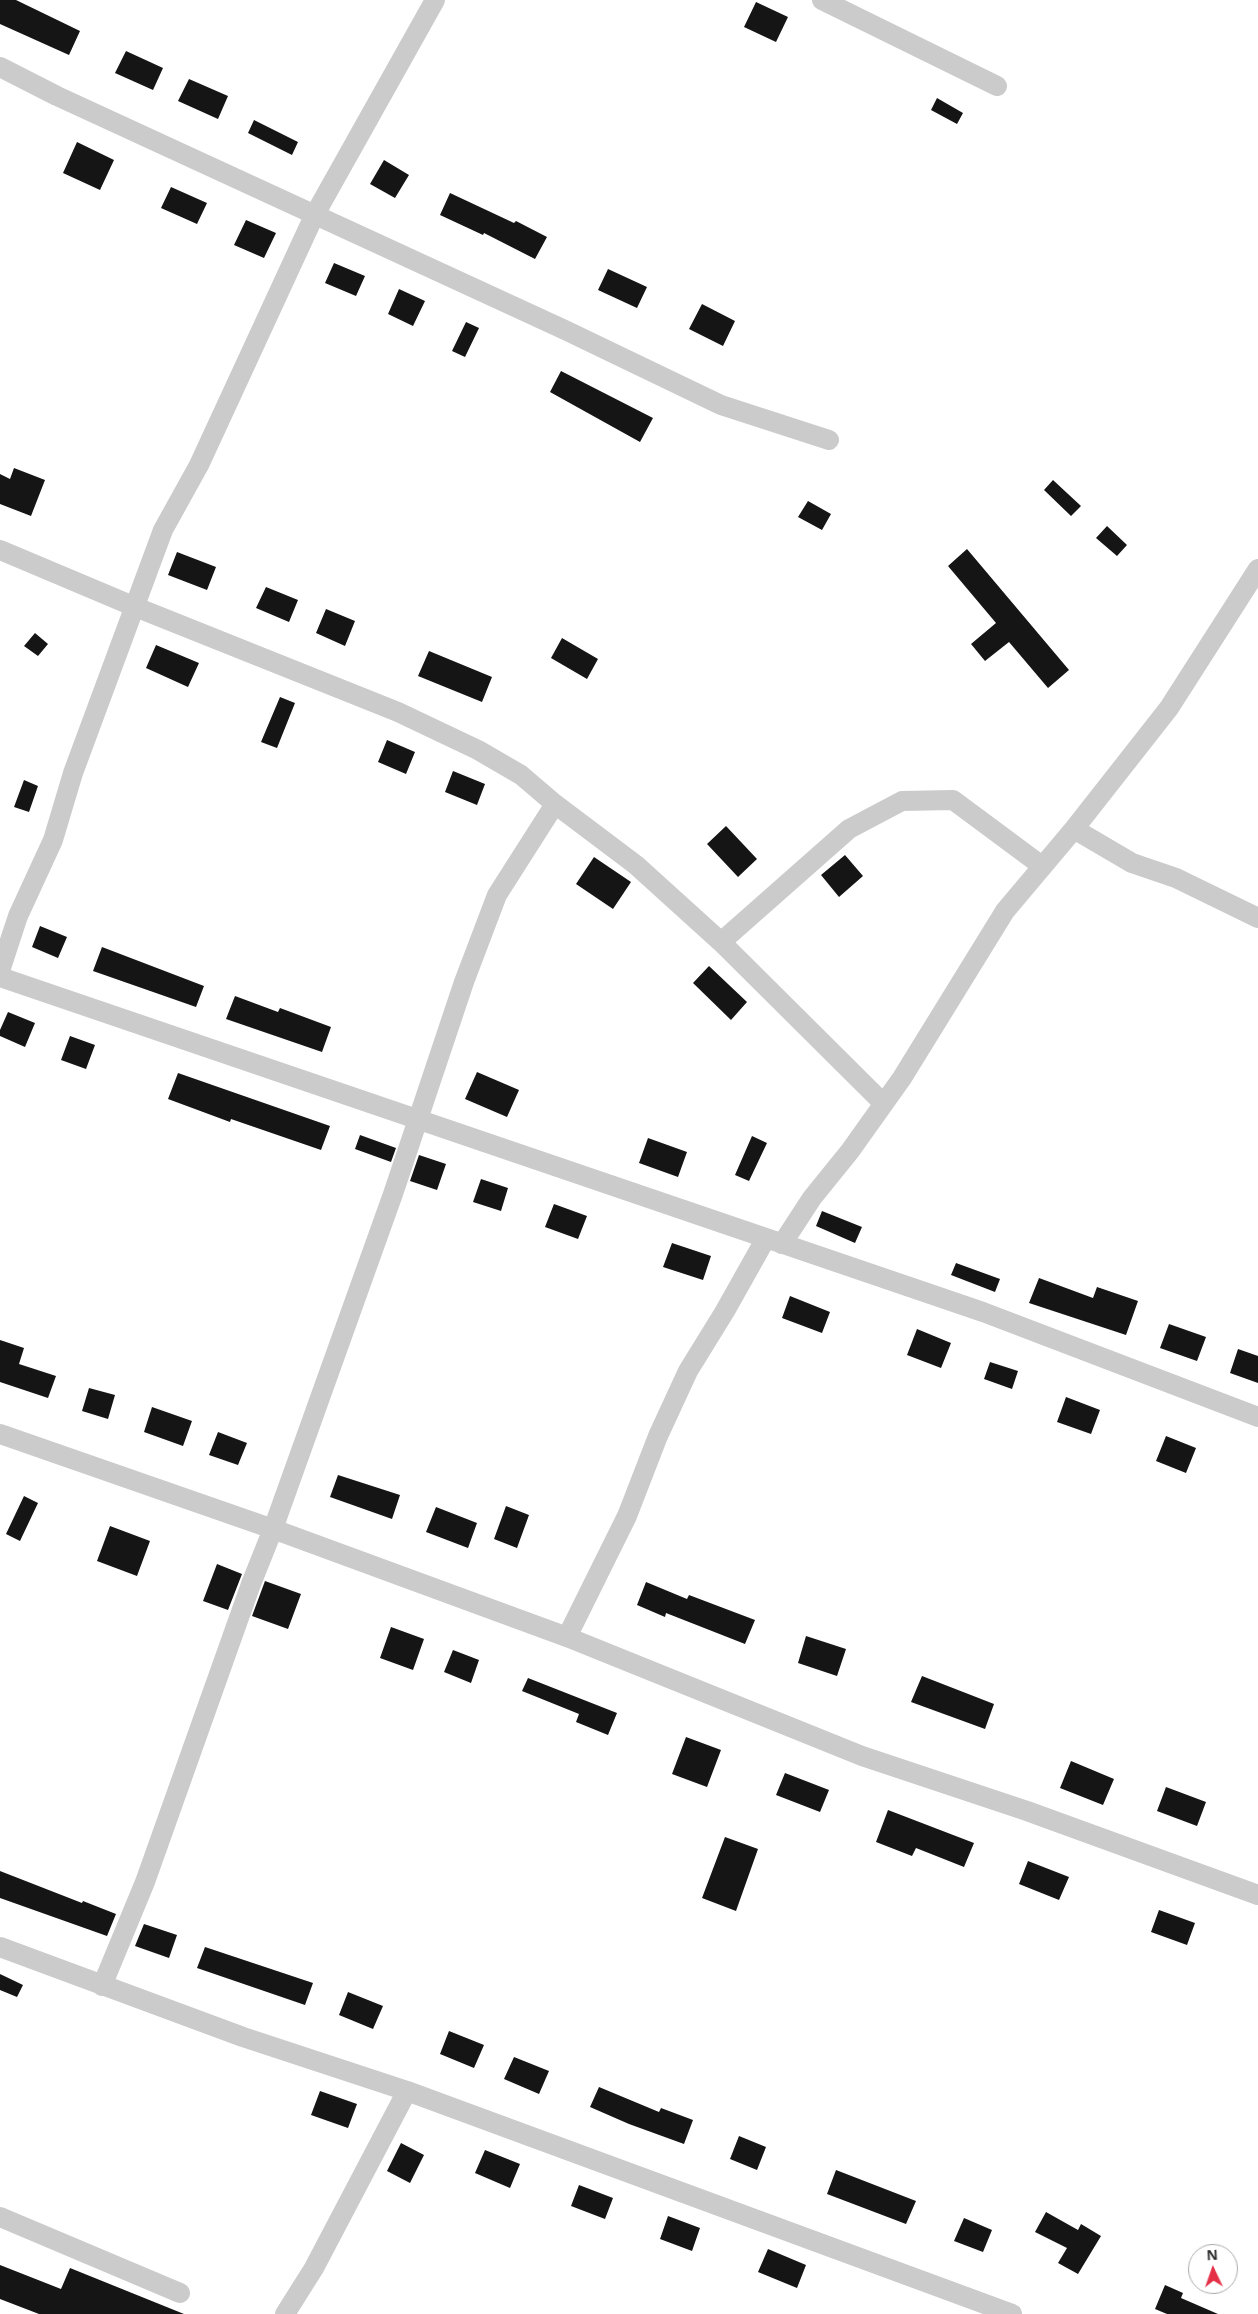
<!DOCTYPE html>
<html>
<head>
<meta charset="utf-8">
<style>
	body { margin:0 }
	#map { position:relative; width:1258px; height:2314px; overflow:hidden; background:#fff; font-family:"Open Sans",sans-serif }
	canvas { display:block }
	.north { position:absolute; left:1188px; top:2244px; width:50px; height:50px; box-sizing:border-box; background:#fff; border:1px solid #ababab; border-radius:50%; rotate:357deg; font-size:14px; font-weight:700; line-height:20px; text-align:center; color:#2e2e2e }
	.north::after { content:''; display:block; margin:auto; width:18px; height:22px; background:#e53148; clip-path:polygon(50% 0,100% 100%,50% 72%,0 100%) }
</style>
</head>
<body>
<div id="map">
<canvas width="1258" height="2314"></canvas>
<div class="north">N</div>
</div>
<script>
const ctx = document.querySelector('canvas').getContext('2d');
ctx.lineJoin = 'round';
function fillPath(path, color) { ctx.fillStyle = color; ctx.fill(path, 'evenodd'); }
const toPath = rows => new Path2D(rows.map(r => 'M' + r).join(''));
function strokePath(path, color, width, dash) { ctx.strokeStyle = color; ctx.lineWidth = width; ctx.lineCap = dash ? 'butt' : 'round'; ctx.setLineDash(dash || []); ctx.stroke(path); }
const building = toPath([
	[0,0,16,0,80,31,69,55,0,24],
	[756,2,788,17,776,42,744,27],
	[126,51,163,68,153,90,115,73],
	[189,79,228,96,218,119,178,101],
	[937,98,963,113,957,124,931,110],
	[254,120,298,142,292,155,248,133],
	[77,142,114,160,100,190,63,173],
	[384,160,409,175,395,198,370,184],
	[171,187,207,203,197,224,161,208],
	[450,193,514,223,516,221,547,237,535,259,484,233,483,235,440,215],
	[246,220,276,233,264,258,234,245],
	[334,263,365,276,356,296,325,283],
	[608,269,647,287,637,308,598,290],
	[399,289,425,301,413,326,388,314],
	[702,304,735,321,723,346,689,329],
	[466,322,479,328,465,357,452,351],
	[561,371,653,418,640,442,550,392],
	[14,468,45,480,31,516,0,504,0,474,10,479],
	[1053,480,1081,506,1071,516,1044,490],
	[808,501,831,514,822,530,798,517],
	[1107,526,1127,545,1117,556,1096,538],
	[967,549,1069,670,1048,688,1009,642,985,661,971,644,996,623,948,566],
	[177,552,216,567,207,590,168,575],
	[266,587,298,600,289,622,256,608],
	[326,609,355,621,345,646,316,633],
	[35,633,48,644,38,656,24,646],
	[562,638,598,659,587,679,551,658],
	[156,645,199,663,188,687,146,668],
	[429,651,492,677,482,702,418,676],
	[280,697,295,703,277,748,261,742],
	[387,740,415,752,406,774,378,762],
	[453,771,485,784,477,805,445,792],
	[24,780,38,786,29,812,14,807],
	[726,826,757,859,738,877,707,844],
	[845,855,863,876,839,897,821,875],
	[594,857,631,882,613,909,576,884],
	[40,926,67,937,58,958,32,947],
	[102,947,204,986,196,1007,93,971],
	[709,966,747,1002,731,1020,693,983],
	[235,996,278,1012,280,1008,331,1027,322,1052,226,1019],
	[8,1012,35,1023,25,1047,0,1036,0,1030],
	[70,1036,95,1045,86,1069,61,1060],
	[477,1072,519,1090,507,1117,465,1099],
	[178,1073,330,1126,321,1150,231,1119,230,1122,168,1099],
	[360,1135,396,1148,391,1162,355,1149],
	[752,1136,767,1143,749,1181,735,1175],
	[648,1138,687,1152,678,1177,639,1163],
	[419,1155,446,1164,437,1190,410,1181],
	[481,1179,508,1188,501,1211,473,1202],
	[554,1204,587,1216,578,1239,545,1227],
	[822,1211,862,1227,855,1243,816,1226],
	[672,1243,711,1256,703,1280,663,1267],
	[956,1263,1000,1279,995,1292,951,1275],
	[1039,1278,1093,1298,1097,1287,1138,1301,1126,1335,1029,1303],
	[790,1296,830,1312,822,1333,782,1318],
	[1169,1324,1206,1337,1197,1361,1160,1348],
	[917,1329,951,1343,941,1368,907,1355],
	[0,1340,24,1348,19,1364,56,1376,48,1398,0,1382],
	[1238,1349,1258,1356,1258,1383,1230,1373],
	[990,1362,1018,1371,1012,1389,984,1379],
	[89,1388,115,1395,108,1419,82,1411],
	[1066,1397,1100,1410,1091,1434,1057,1422],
	[152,1407,192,1421,183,1446,144,1432],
	[218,1432,247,1443,238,1465,209,1455],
	[1166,1436,1196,1448,1186,1473,1156,1461],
	[338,1475,400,1495,392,1519,330,1497],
	[24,1496,38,1503,20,1541,6,1534],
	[506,1506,529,1515,517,1548,494,1539],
	[436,1507,477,1523,468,1548,426,1532],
	[110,1526,150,1541,137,1576,97,1561],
	[217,1564,242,1574,228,1610,203,1601],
	[265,1581,301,1594,288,1629,252,1616],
	[646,1582,687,1599,689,1595,755,1620,745,1644,666,1613,665,1617,637,1605],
	[391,1627,424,1639,413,1670,380,1658],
	[806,1636,846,1649,837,1676,798,1663],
	[453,1650,479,1660,471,1683,444,1672],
	[922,1676,994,1704,985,1729,911,1702],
	[528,1678,617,1713,608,1735,576,1722,579,1714,522,1691],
	[686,1737,721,1750,707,1787,672,1774],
	[1071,1761,1114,1779,1103,1805,1060,1788],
	[785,1773,829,1790,820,1812,776,1795],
	[1166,1787,1206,1802,1197,1826,1157,1811],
	[888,1810,974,1843,964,1867,916,1848,912,1856,876,1842],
	[725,1837,758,1849,736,1911,702,1898],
	[1028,1861,1069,1877,1059,1900,1019,1884],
	[0,1871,82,1903,83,1901,116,1914,107,1936,0,1898],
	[1159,1910,1195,1923,1187,1945,1151,1932],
	[144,1924,177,1935,169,1958,135,1946],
	[205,1947,313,1983,305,2005,197,1968],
	[0,1974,23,1985,17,1997,0,1990],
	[348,1992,383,2006,373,2029,339,2015],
	[449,2031,484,2045,474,2068,440,2054],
	[514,2057,549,2071,539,2094,504,2079],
	[599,2087,659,2112,661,2108,693,2120,684,2144,629,2124,590,2107],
	[320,2091,357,2104,348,2128,311,2115],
	[739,2136,766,2147,757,2170,730,2159],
	[401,2143,424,2155,410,2183,387,2171],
	[485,2150,520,2164,510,2188,475,2173],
	[836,2170,916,2201,906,2224,827,2194],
	[579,2185,613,2198,605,2219,571,2206],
	[1046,2212,1078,2230,1081,2224,1101,2236,1078,2274,1058,2263,1067,2248,1035,2232],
	[668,2216,700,2228,692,2251,660,2239],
	[964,2218,992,2230,983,2252,954,2241],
	[768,2249,806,2265,797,2288,758,2272],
	[0,2265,61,2289,70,2268,184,2314,39,2314,0,2299],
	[1165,2285,1183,2293,1181,2298,1218,2314,1167,2314,1155,2309]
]);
const minor = toPath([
	[822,0,997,86],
	[0,67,57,96,565,330,721,405,829,440],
	[0,550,133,606,398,712,478,750,521,775,555,804,636,865,721,942,883,1103],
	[1074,829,1132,863,1176,878,1258,918],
	[721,942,849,829,902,801,953,800,1042,866],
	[0,971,18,916,53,840,73,773,163,530,199,465,314,216,435,0],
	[0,977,983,1312,1258,1417],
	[782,1244,812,1198,850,1151,902,1078,1005,911,1074,829,1169,708,1258,569],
	[0,1434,273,1529,567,1637,862,1756,1027,1811,1258,1895],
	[567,1637,627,1516,658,1436,688,1371,725,1311,766,1238],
	[0,1947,243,2037,407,2091,1012,2314],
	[102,1986,145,1882,251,1584,273,1529,393,1194,464,982,497,895,555,804],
	[0,2217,180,2293],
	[285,2314,314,2268,407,2091]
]);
fillPath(building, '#151515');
strokePath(minor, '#cbcbcb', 20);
</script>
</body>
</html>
